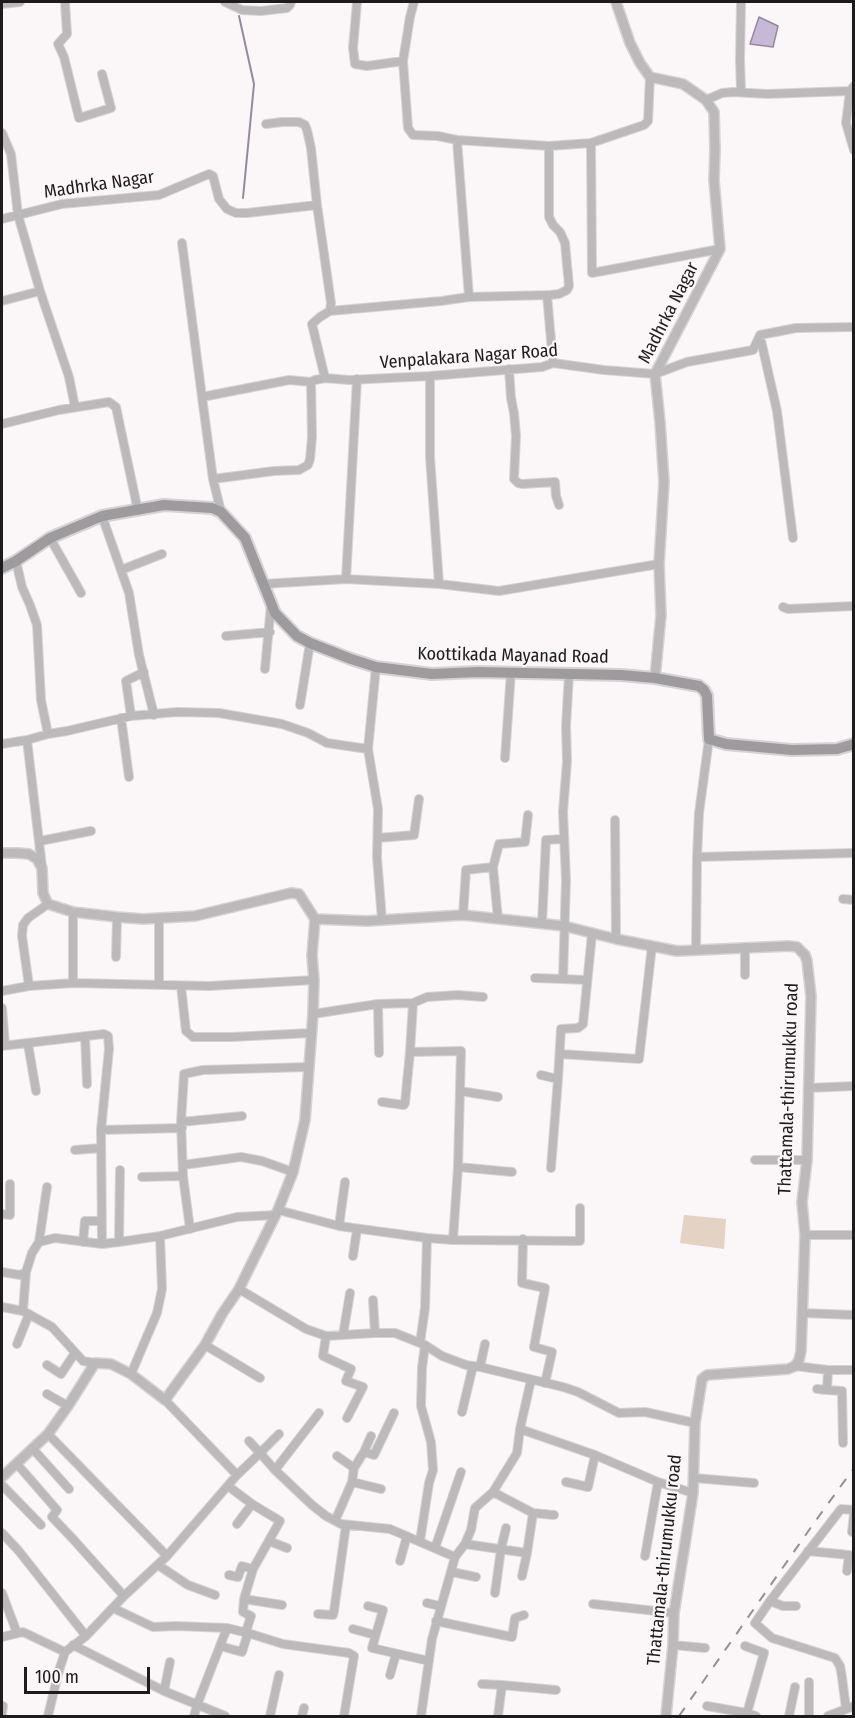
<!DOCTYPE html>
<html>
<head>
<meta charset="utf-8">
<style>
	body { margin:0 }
	#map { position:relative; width:855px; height:1718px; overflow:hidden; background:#fbf6f7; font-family:"Fira Sans Condensed",sans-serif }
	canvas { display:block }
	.frame { position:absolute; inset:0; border:3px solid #1d1b1b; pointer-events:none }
	.scale { position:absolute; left:24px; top:1667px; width:126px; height:27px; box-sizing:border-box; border:3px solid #1d1b1b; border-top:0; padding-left:8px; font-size:18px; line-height:21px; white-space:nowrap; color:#1d1b1b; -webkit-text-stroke:4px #fbf6f7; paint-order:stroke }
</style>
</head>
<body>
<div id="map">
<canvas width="855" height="1718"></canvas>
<div class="frame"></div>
<div class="scale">100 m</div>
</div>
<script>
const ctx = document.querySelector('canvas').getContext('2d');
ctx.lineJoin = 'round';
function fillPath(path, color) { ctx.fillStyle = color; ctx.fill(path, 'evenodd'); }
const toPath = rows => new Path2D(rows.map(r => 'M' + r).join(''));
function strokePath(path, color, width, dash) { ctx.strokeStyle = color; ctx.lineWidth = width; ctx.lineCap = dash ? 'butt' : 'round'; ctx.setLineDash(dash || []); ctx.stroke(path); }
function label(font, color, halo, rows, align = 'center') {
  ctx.font = font + ' "Fira Sans Condensed",sans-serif'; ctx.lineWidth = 4.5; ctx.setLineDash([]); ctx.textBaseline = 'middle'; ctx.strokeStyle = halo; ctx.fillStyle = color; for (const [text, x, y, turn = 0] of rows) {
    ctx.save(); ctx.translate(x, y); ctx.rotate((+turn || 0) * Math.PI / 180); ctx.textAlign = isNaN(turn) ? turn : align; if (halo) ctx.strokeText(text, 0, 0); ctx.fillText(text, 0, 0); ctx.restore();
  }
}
const green = toPath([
	[684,1215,726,1219,724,1249,680,1243]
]);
const water = toPath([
	[759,17,778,26,773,47,750,44,759,17]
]);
const stream = toPath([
	[239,16,254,84,243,198]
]);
const minor = toPath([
	[65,2,67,34,58,44,64,57,79,118,111,108,102,74],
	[225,2,242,10,261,11,287,8,290,5,291,2],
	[357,2,353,48,355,64,367,66,403,61],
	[414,2,410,17,403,61,408,128,413,135,438,136,457,140,549,146,591,143,644,125,648,121,650,77],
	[741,2,740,59,741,92],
	[2,4,20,2],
	[854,86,850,91,846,123,854,150],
	[706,100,722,93,733,92,767,94,850,91],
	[266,124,282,122,299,122,305,125,307,130,311,148,317,205,331,303,330,311,320,317,312,324,325,378],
	[2,133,11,154,18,215,40,291,69,377,75,407],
	[457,140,469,297],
	[591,143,592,273,720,249],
	[2,219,62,204,159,195,209,174,213,176,219,199,227,209,236,213,247,213,317,205],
	[182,243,202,397,213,479,221,512],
	[547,295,553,363],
	[2,301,40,291],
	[330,311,441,301,469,297,550,295,559,294,567,290,569,286,565,243,560,232,553,225,549,217,549,146],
	[760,336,777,411,793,538],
	[509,369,511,398,514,413,516,436,514,479,518,483,522,484,555,482,556,496,559,505],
	[430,376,430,457,439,584],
	[202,397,289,380,311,382],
	[2,424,59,410,109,402,116,407,138,511],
	[213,479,274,471,299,470,308,465,310,459,312,437,311,382,315,380,325,378,349,380,430,376,542,367,553,363,604,370,655,374,687,362,753,350,760,335,796,328,854,327],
	[102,516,129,593,139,655,154,715],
	[50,538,81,593],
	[16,561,22,587,30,605,37,625,41,700,48,734],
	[121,570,162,554],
	[346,579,357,379],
	[263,584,346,579,439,584,499,591,659,564],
	[783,607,788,609,854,606],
	[226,636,270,632],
	[376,667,368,749,378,809,377,857,382,920],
	[265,669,271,605],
	[300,705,310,643],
	[131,716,126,681,144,672],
	[121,718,129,777],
	[27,740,42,867],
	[2,744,27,740,48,734,67,731,131,716,177,712,219,713,282,724,308,733,327,743,368,749],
	[505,758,511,672],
	[615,820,616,939],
	[378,838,414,835,419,799],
	[40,841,91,831],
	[697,857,854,853],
	[493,867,498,919],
	[843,899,854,900],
	[463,915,466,870,493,867,499,844,525,842,528,815],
	[159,918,159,985],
	[542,923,546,840,563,839],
	[745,947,745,975],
	[696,949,697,857,699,813,709,739],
	[116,957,117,917],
	[535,978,563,979,566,880,563,812,567,761,566,726,569,674],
	[563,979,586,980],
	[73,983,73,912],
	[29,986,22,936,23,925,28,918,48,904],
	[181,986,186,1031,193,1037,232,1037,311,1033],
	[2,991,29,986,73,983,209,986,314,980],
	[413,1003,410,1052,461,1051,458,1167,453,1240],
	[378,1004,379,1053],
	[2,1008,5,1045],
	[313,1014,378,1004,413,1003,427,997,458,995,483,997],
	[85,1036,87,1084],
	[28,1044,36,1091],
	[2,1046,104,1034,108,1036,109,1049,101,1130,102,1244],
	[560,1054,639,1059,652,946],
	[541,1075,558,1079],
	[808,1088,854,1086],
	[460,1091,498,1097],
	[382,1102,404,1105,405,1103,410,1052],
	[181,1122,242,1116],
	[101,1130,182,1128],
	[75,1150,101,1148],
	[755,1160,807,1160],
	[183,1165,241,1157,262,1161,293,1172],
	[458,1167,512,1172],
	[551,1168,558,1079,561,1029,578,1028,583,1024,592,934],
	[142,1177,183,1176],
	[278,1210,339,1226,427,1238,453,1240,580,1241,580,1208],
	[2,1214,10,1215,10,1184],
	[339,1226,345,1182],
	[190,1229,183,1176,181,1122,184,1074,203,1070,308,1067],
	[805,1235,854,1235],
	[523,1239,522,1283,545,1288,534,1347,552,1352,545,1383],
	[39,1242,47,1187],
	[83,1242,85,1221,102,1221],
	[119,1242,120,1170],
	[353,1256,357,1229],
	[2,1272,20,1275,26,1272,32,1253,39,1242,55,1238,102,1244,119,1242,160,1236,237,1217,276,1215],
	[239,1289,306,1329,326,1336,375,1333,395,1333,425,1345,442,1356,466,1365,480,1367,563,1387,578,1392,619,1413,645,1412,695,1423],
	[373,1300,375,1333],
	[2,1307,23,1311,52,1327,83,1361,95,1363],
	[23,1311,26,1272],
	[802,1313,854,1315],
	[343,1335,350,1293],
	[326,1336,323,1356,351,1369,346,1381,363,1387,347,1418],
	[420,1343,425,1308,427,1238],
	[17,1344,29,1314],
	[205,1345,260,1378],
	[47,1365,61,1374,75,1353],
	[795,1366,828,1370,854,1370],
	[480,1367,485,1344],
	[828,1370,827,1390,842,1391,843,1443],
	[131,1374,157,1313,162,1289,160,1236],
	[817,1389,827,1390],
	[47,1394,68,1406],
	[462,1412,473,1366],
	[520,1429,595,1455,658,1482,693,1493],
	[48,1434,167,1556],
	[249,1441,260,1453,279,1434],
	[33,1449,69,1489],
	[364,1452,374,1455,394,1413],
	[337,1456,354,1468],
	[17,1464,57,1510,52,1517,73,1539,124,1596],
	[275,1470,319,1413],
	[237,1475,260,1453,275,1470,312,1505,326,1516,341,1524,390,1529,455,1557,432,1639,421,1716],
	[694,1478,754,1483],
	[352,1482,381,1489],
	[566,1482,588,1487,595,1455],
	[2,1485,41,1525],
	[228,1486,252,1504,280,1521,253,1569,244,1599,243,1612,251,1616,246,1632],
	[533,1513,554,1515],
	[335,1521,352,1482,354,1468,364,1452,371,1436],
	[237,1524,252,1504],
	[852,1532,854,1514],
	[2,1533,18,1550,86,1636],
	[269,1541,287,1548],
	[420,1541,429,1483,433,1470,431,1442,421,1406,422,1368,425,1345],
	[465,1544,527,1553,533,1513,493,1492],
	[435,1548,461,1472],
	[808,1551,849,1555,847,1571],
	[645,1556,658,1482],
	[455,1557,465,1544,471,1530,475,1508,493,1492,517,1453,520,1429,531,1380],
	[400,1561,407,1536],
	[158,1565,188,1585,215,1595],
	[452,1572,476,1577],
	[229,1575,238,1577,242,1566,253,1569],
	[522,1576,527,1553],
	[2,1593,17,1633],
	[495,1593,501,1549,506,1528],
	[244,1599,282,1605],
	[770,1601,783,1606,796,1606],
	[427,1603,440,1606],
	[593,1604,674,1613],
	[368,1606,383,1610,372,1648,429,1661],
	[113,1608,153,1627,176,1626,227,1628,248,1633,283,1644,349,1653,354,1656,344,1716],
	[318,1614,333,1615,334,1611,346,1525],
	[436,1621,512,1637,515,1618,524,1615],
	[353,1629,375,1635],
	[2,1637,23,1632,65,1652],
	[73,1645,164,1691,225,1716],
	[673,1645,705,1648],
	[220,1646,242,1652,248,1633],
	[745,1646,764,1653,747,1713],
	[390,1675,396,1654],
	[809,1682,809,1716],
	[482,1684,502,1685],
	[164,1691,170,1662],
	[707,1706,747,1713,756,1716],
	[846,1709,842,1677,840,1666,835,1658,772,1638,755,1623,770,1601,841,1509,854,1510],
	[2,1714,3,1706],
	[48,1716,58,1674,65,1652,86,1636,124,1596,167,1556,237,1475,165,1400],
	[194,1716,197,1705,227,1628],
	[270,1716,279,1675],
	[302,1716,304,1708],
	[498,1716,502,1685,556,1690],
	[789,1716,795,1687],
	[828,1716,854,1706]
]);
const tertiary = toPath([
	[616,2,630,43,640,63,650,77,683,84,706,100,714,112,715,150,714,180,720,249,655,374,660,422,664,482,659,564,661,615,655,678],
	[2,853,17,853,29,854,37,859,42,868,43,893,48,904,73,912,117,917,143,919,195,916,291,893,299,894,315,919,367,921,463,915,564,926,616,939,677,951,788,946,797,947,805,955,807,961,811,996,807,1160,802,1202,805,1235,801,1351,799,1360,795,1366,788,1369,707,1375,702,1379,695,1423,693,1493,674,1613,673,1645,666,1716],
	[2,1477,48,1434,68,1406,95,1363,111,1364,131,1374,165,1400,205,1345,222,1314,239,1289,278,1210,293,1172,305,1120,313,1014,314,980,312,955,315,919]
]);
const secondary = toPath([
	[2,568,16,561,50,538,102,516,164,505,212,508,221,512,245,538,275,613,297,636,310,643,351,659,376,667,432,674,478,672,621,675,655,678,699,686,704,690,707,696,709,739,726,744,792,750,837,749,854,744]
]);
const rail = toPath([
	[679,1716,814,1523,854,1468]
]);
const streetNames = [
	["Madhrka Nagar",99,185,-8],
	["Madhrka Nagar",669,313,-63],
	["Venpalakara Nagar Road",469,357,-4],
	["Koottikada Mayanad Road",513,656,1],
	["Thattamala-thirumukku road",789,1089,-88],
	["Thattamala-thirumukku road",665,1560,-84]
];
fillPath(green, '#e4d3c3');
fillPath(water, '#c6b9d5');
strokePath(water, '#938a9d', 1.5);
strokePath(stream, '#938a9d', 2);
strokePath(minor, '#d7d3d4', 10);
strokePath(tertiary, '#d7d3d4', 12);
strokePath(secondary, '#d7d3d4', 14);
strokePath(minor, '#bbb9ba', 8);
strokePath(tertiary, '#bbb9ba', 9);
strokePath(secondary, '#9d9b9d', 10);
strokePath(rail, '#939090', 2, [10, 10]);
label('18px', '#1d1b1b', '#fbf6f7', streetNames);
</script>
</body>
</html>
